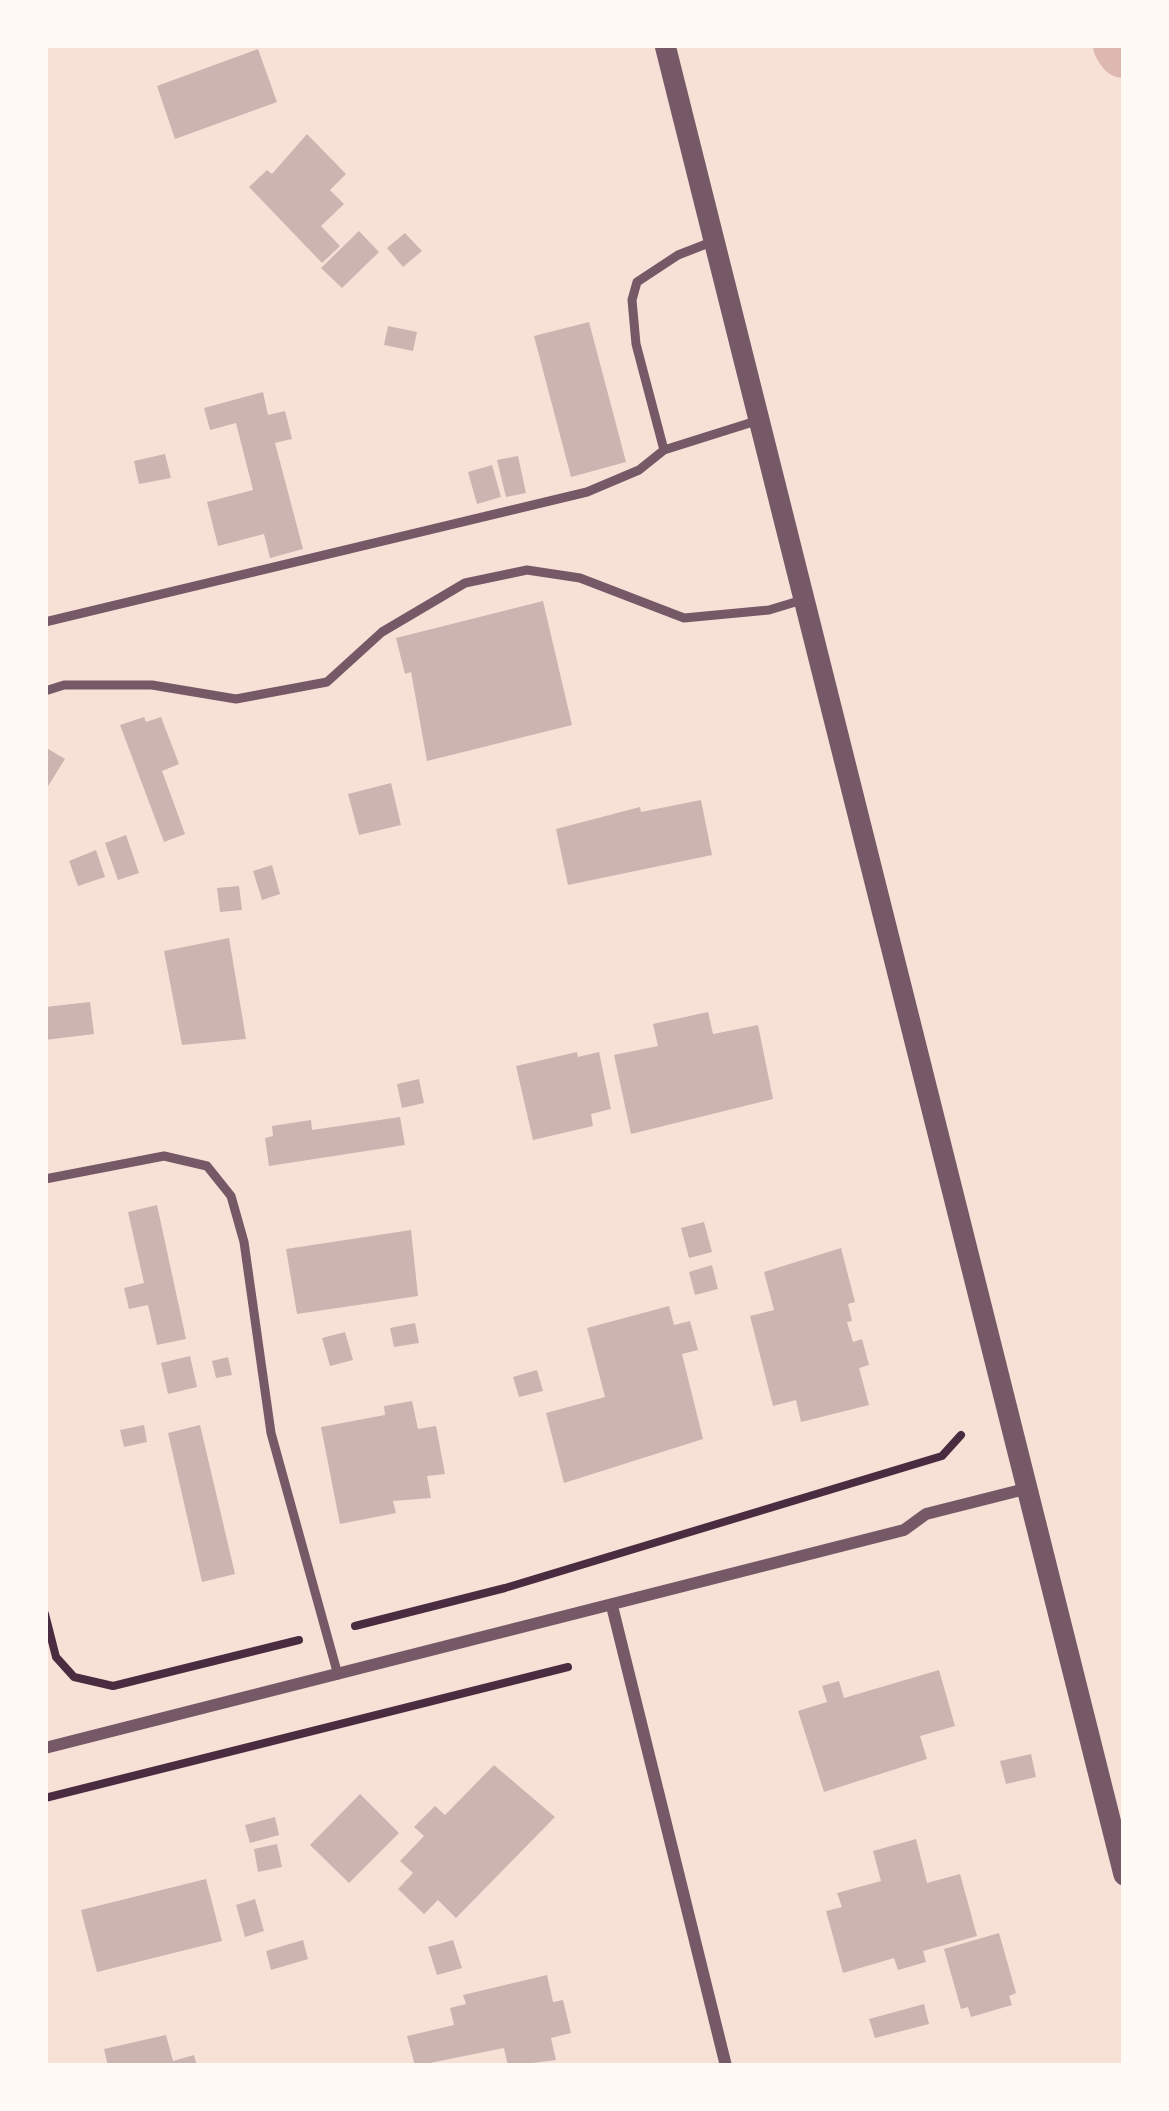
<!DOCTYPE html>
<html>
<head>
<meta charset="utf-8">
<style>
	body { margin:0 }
	#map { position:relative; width:1169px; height:2111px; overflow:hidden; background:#f7e1d7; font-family:"Roboto Condensed",sans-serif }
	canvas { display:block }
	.frame { position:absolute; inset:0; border:48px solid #fffaf5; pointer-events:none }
</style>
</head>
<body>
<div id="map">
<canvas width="1169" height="2111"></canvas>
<div class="frame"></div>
</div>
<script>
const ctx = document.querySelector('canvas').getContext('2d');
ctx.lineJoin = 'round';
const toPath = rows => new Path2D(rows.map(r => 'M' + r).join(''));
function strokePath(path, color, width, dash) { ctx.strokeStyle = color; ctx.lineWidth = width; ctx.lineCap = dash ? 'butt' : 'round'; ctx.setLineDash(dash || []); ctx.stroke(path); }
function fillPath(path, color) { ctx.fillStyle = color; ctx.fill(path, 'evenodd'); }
const canal = toPath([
	[1120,45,1124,51]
]);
const building = toPath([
	[258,49,277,102,175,139,157,86],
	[307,134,346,174,330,190,344,204,321,226,340,246,322,263,249,187,267,170,272,174],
	[359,231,379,252,342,288,321,268],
	[405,233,422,251,403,267,387,248],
	[589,322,626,462,571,477,534,336],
	[388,326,417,332,413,351,384,345],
	[263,392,268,415,285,411,292,439,275,443,303,549,270,558,264,534,218,546,207,502,253,490,236,423,210,430,204,408],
	[165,454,171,478,139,484,134,461],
	[518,456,526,493,506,497,497,460],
	[492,465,501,497,477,504,468,472],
	[543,601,572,725,427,761,411,672,405,674,396,638],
	[144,717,146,722,161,717,179,764,162,771,185,834,164,842,120,725],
	[45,747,65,759,45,791],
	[391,783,401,825,359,835,348,794],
	[701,800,712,855,568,885,556,829,640,807,641,812],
	[126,835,139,873,118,880,105,843],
	[96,850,105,877,78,886,69,861],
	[272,865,280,894,262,900,253,871],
	[239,886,242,910,220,912,217,888],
	[229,938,246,1039,182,1045,164,951],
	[90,1002,94,1034,45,1040,45,1007],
	[708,1012,713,1034,758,1025,773,1099,631,1134,614,1055,658,1046,653,1024],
	[577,1052,578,1057,599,1052,611,1109,591,1114,593,1126,533,1140,516,1066],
	[419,1079,424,1103,402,1108,397,1084],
	[400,1117,405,1145,269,1166,265,1138,273,1136,272,1126,311,1120,312,1130],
	[157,1205,186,1339,157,1345,148,1305,129,1309,124,1288,144,1283,128,1212],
	[704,1222,712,1252,689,1258,681,1228],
	[411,1230,418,1296,297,1314,286,1249],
	[841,1248,855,1302,848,1304,852,1321,847,1322,853,1342,862,1339,869,1365,859,1368,869,1405,801,1422,796,1400,773,1406,750,1316,774,1310,764,1272],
	[712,1265,718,1289,695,1295,689,1272],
	[669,1306,674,1325,690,1321,698,1350,682,1354,703,1439,564,1483,546,1413,605,1397,587,1328],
	[415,1323,419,1343,394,1347,390,1328],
	[345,1332,353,1360,330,1366,322,1338],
	[190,1356,197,1387,168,1394,161,1363],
	[228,1357,232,1375,216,1378,212,1361],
	[537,1370,543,1391,519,1397,513,1377],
	[412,1401,418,1429,436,1426,445,1474,427,1476,431,1498,393,1501,396,1513,340,1524,321,1427,385,1415,384,1406],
	[144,1425,147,1442,124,1447,120,1430],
	[200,1425,235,1574,202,1582,168,1433],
	[939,1670,955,1726,920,1736,927,1759,824,1792,798,1711,827,1702,822,1686,839,1681,844,1698],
	[1031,1754,1036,1777,1006,1784,1000,1761],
	[494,1765,555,1817,456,1918,438,1900,424,1914,398,1889,413,1873,400,1861,424,1836,414,1827,435,1806,445,1815],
	[360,1794,399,1833,349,1883,310,1845],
	[275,1817,279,1835,250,1843,245,1825],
	[916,1839,927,1883,960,1874,977,1936,923,1951,926,1962,898,1970,894,1958,843,1973,826,1911,842,1907,837,1893,881,1881,873,1851],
	[277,1844,282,1867,258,1872,254,1849],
	[206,1879,222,1941,97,1972,81,1910],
	[255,1899,264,1931,245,1937,236,1905],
	[999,1933,1016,1993,1009,1996,1012,2005,971,2017,968,2007,961,2009,944,1949],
	[303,1940,308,1959,271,1970,266,1951],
	[453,1940,462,1968,437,1975,428,1947],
	[547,1975,553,2002,563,2000,571,2033,551,2038,556,2060,508,2066,504,2048,415,2066,407,2036,454,2025,450,2008,466,2004,463,1995],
	[924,2004,929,2024,875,2038,869,2019],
	[166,2035,173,2061,194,2055,197,2066,108,2066,104,2049]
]);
const path = toPath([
	[45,1614,56,1657,74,1677,113,1686,299,1640],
	[355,1626,505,1588,942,1456,961,1435],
	[45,1798,568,1667]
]);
const service = toPath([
	[664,450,636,344,632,300,637,282,678,255,714,241],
	[45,622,587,492,639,470,664,450,756,421],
	[45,691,64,685,152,685,236,699,327,682,382,632,465,583,527,570,580,578,684,618,769,610,802,600],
	[45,1179,164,1156,207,1166,231,1196,244,1242,271,1433,338,1675]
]);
const minor = toPath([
	[612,1606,726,2066],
	[45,1748,904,1530,926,1514,1025,1489]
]);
const tertiary = toPath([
	[665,45,1124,1875]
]);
strokePath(canal, '#dcb8b0', 54);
fillPath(building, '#ccb4b1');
strokePath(path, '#4a2c40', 8);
strokePath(service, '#755966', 9);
strokePath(minor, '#755966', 12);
strokePath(tertiary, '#755966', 21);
</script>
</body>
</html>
